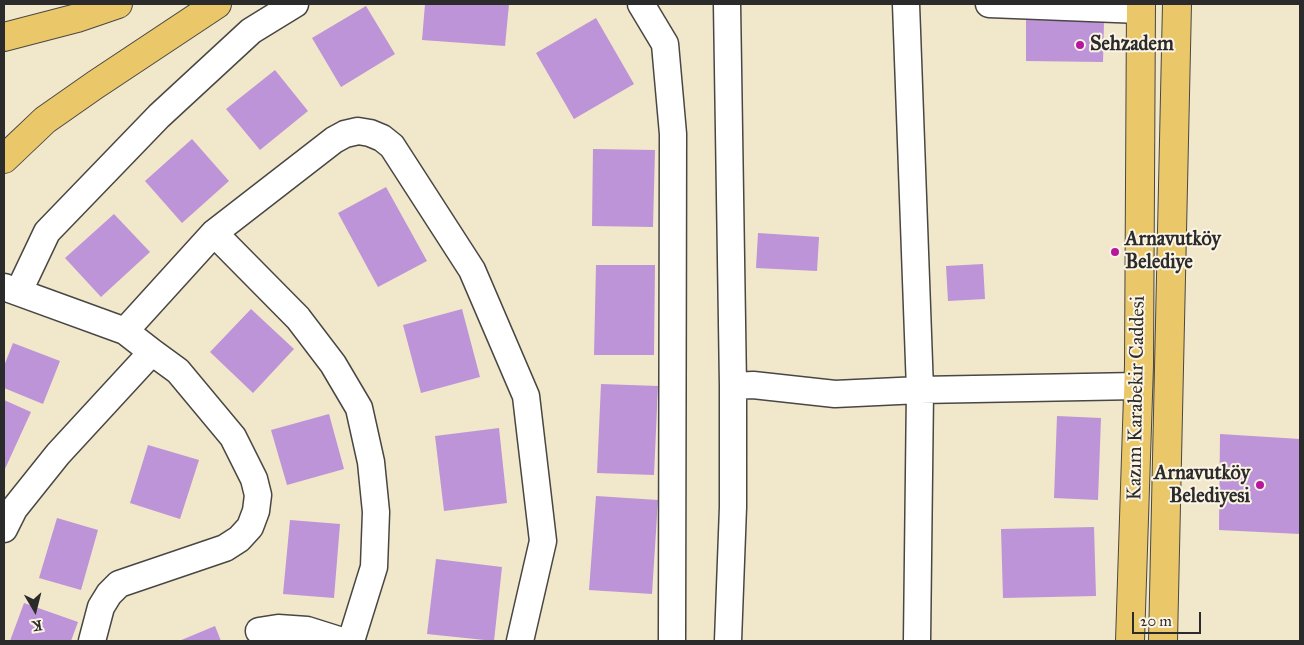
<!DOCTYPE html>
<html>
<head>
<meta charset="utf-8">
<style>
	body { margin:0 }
	#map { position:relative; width:1304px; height:645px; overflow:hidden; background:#f1e7ca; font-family:"IM FELL Great Primer",serif }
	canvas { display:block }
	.frame { position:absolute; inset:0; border:5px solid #2b2b2b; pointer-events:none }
	.north { position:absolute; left:10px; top:585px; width:50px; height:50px; -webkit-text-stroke:4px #fcf5e5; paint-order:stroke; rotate:172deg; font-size:14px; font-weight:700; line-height:20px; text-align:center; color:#2b2b2b }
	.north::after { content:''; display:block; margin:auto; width:18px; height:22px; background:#2b2b2b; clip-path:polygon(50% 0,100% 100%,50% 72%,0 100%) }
	.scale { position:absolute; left:1132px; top:612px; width:69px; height:22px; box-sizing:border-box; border:2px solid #2b2b2b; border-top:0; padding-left:6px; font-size:15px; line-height:18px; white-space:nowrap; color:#2b2b2b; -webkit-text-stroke:4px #fcf5e5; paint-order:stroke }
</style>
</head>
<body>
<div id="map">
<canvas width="1304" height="645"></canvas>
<div class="frame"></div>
<div class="north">K</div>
<div class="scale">20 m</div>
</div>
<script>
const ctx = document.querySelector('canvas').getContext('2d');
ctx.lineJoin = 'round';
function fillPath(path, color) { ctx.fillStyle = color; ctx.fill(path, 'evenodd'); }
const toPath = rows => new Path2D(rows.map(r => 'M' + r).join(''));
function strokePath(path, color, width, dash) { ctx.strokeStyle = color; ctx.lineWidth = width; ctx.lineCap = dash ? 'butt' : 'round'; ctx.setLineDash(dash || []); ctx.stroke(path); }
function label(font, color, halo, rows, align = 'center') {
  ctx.font = font + ' "IM FELL Great Primer",serif'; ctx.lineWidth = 4; ctx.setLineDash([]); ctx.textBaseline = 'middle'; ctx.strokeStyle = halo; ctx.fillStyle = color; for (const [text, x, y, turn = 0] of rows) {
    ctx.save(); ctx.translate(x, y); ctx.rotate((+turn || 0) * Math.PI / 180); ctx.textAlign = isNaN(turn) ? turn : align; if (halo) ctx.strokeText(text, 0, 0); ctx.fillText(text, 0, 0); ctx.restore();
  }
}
const building = toPath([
	[425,4,509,4,505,46,422,40],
	[366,6,395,54,341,87,312,38],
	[596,18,634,84,574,119,536,53],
	[1026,20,1104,21,1103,62,1026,61],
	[275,70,308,111,260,150,226,109],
	[192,139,229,181,182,223,145,181],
	[593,149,655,150,653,227,592,226],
	[386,187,427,261,378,287,338,213],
	[114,214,150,252,101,297,65,258],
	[758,233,819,237,817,271,756,268],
	[983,264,985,299,948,301,946,266],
	[596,265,655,265,654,355,594,355],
	[251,309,294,349,253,393,210,352],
	[462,309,480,377,421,393,403,325],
	[13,343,60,361,43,404,4,388,4,366],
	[601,384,658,386,654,475,597,473],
	[4,400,31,412,4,471],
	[329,414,344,469,287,485,271,430],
	[1057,416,1101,418,1098,500,1054,498],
	[499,428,507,503,444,511,435,436],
	[1220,434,1300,439,1300,534,1219,530],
	[148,445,199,460,180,519,130,503],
	[596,496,658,500,652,594,589,590],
	[57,518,98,530,81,590,39,578],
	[290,520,340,524,334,598,283,594],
	[1094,527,1096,596,1003,598,1001,529],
	[436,559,502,567,494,641,427,634],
	[24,603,78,622,71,641,10,641],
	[215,626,221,641,179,641]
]);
const street = toPath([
	[641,4,665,44,673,134,672,641],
	[727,4,733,386,733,507,728,641],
	[906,4,920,390,917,641],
	[989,4,1141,10],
	[214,233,298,318,333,364,359,408,371,462,376,512,374,567,351,641],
	[4,287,125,331,152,352,178,371,233,437,254,479,258,495,256,511,250,527,239,539,225,548,119,584,109,594,101,607,92,641],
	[19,291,47,232,159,116,251,31,295,4],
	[125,331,214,233,334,140,345,134,358,131,370,133,382,138,392,146,472,270,526,396,543,541,520,641],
	[733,386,753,385,835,394,920,390,1138,386],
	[4,529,14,509,58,454,152,352],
	[259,631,278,628,307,630,342,641]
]);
const primary = toPath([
	[1130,641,1139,365,1141,4],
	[1163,641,1177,4]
]);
const highway = toPath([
	[4,37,77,18,118,4],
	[4,159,45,120,95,85,217,4]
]);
const markers = [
	[1080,45,5,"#b5179e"],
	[1115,252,5,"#b5179e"],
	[1260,485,5,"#b5179e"]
];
const poiNames = [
	["Sehzadem",1090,45],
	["Arnavutköy",1125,240],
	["Belediye",1125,263],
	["Arnavutköy",1250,474,"right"],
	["Belediyesi",1250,497,"right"]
];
const streetNames = [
	["Kazım Karabekir Caddesi",1137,398,-89]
];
fillPath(building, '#bc94d7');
strokePath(street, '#494743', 29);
strokePath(primary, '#494743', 30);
strokePath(highway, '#494743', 30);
strokePath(street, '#fff', 26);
strokePath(primary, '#eac769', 28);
strokePath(highway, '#eac769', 28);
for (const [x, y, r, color] of markers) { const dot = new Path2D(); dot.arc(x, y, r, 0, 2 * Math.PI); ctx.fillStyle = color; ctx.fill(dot); strokePath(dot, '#fcf5e5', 2); }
label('bold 20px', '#2b2b2b', '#fcf5e5', poiNames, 'left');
label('20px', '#2b2b2b', '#fcf5e5', streetNames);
</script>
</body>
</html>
